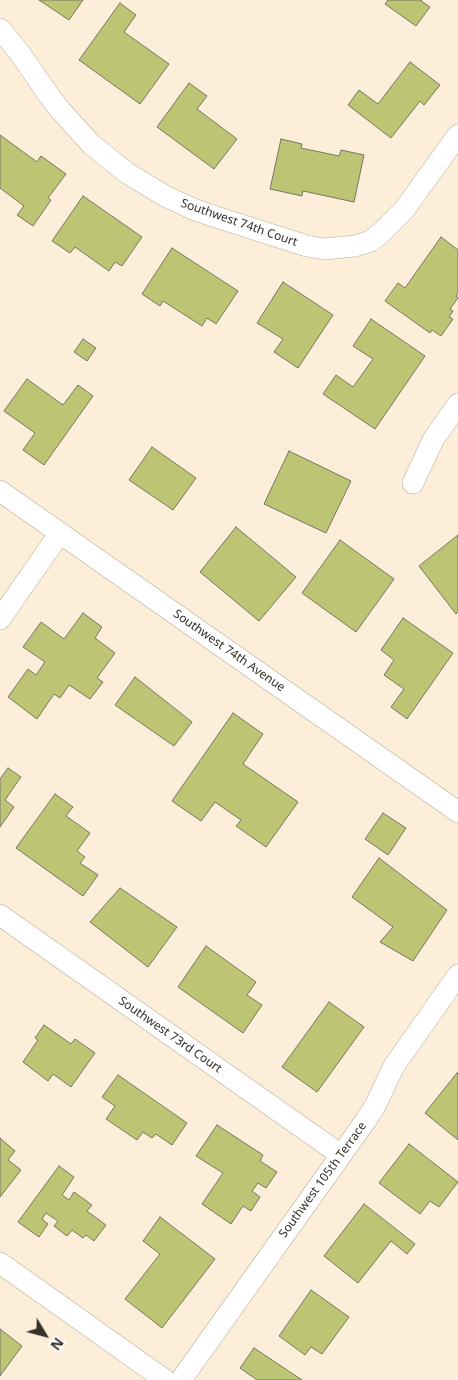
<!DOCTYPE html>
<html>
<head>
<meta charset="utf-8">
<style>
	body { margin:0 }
	#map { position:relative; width:458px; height:1380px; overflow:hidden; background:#fceed9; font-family:"Noto Sans",sans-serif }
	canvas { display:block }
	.north { position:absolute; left:20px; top:1310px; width:50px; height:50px; -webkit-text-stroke:4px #fff; paint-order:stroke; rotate:127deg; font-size:14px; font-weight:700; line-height:20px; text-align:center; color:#342f27 }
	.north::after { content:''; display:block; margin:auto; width:18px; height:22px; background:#342f27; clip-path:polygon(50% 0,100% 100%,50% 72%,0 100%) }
</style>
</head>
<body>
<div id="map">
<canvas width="458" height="1380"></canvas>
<div class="north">N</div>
</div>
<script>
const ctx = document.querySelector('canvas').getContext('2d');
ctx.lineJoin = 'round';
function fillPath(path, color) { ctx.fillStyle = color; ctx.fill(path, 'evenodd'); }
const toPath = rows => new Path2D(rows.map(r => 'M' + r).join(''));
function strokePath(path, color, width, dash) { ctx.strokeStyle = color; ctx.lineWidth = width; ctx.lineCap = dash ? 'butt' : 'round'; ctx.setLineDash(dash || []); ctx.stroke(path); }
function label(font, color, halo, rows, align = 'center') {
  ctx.font = font + ' "Noto Sans",sans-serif'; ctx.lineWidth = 4; ctx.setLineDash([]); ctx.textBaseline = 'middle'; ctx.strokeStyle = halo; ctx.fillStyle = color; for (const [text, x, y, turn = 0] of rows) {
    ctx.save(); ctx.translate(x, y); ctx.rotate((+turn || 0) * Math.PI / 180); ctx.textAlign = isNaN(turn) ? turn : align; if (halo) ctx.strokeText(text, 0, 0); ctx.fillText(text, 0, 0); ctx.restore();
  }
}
const building = toPath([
	[39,0,83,0,69,20,39,0],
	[388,0,422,0,421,1,430,7,416,26,385,4,388,0],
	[120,3,136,15,124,32,169,64,140,104,79,60,120,3],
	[410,62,440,85,424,105,420,101,391,138,348,105,359,90,378,104,410,62],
	[189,83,207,96,197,109,237,139,214,169,157,127,189,83],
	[0,135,37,162,41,156,66,174,48,198,51,200,33,226,17,215,24,206,0,188,0,135],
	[281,139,302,144,301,148,339,156,341,150,364,155,354,202,303,191,302,196,270,189,281,139],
	[83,196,142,237,122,266,115,262,109,271,75,247,70,253,52,241,83,196],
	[441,237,458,250,458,293,456,296,458,298,450,309,453,311,449,317,453,319,441,336,432,330,430,333,385,301,398,283,405,288,441,237],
	[172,248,238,291,216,324,207,318,202,326,163,301,160,306,142,294,172,248],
	[283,282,333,315,298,368,274,352,283,339,257,323,283,282],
	[371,319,425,356,375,429,323,394,336,375,353,387,373,359,353,346,371,319],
	[83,339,96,348,87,361,74,352,83,339],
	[27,379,63,405,78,385,93,396,44,465,23,450,35,433,4,411,27,379],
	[152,447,196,478,173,510,129,480,152,447],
	[289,451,351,481,326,533,264,504,289,451],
	[236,527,296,577,259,621,200,572,236,527],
	[458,535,458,612,456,614,419,566,458,535],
	[340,540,394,579,356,632,302,593,340,540],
	[83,613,102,627,95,638,115,653,97,678,103,682,90,699,69,685,60,698,54,694,37,719,8,697,28,669,36,675,45,662,23,647,41,622,64,639,83,613],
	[403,618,453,653,407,719,391,707,404,689,384,675,394,660,381,650,403,618],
	[135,677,192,722,174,746,115,705,135,677],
	[233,713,263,734,243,764,298,802,266,847,236,826,241,820,215,802,201,821,172,801,233,713],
	[8,768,21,777,5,800,14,807,0,827,0,779,8,768],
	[55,794,73,807,66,816,90,833,77,851,85,857,80,863,98,875,83,896,16,848,55,794],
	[383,813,406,828,388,855,365,839,383,813],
	[379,858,447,910,413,961,380,942,393,927,352,897,379,858],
	[120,888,177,927,148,967,90,922,120,888],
	[206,946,256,982,247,995,262,1005,243,1033,178,987,206,946],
	[329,1002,364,1027,317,1092,282,1067,329,1002],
	[44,1025,71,1044,75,1039,95,1053,71,1087,53,1074,48,1081,23,1062,38,1040,35,1038,44,1025],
	[457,1073,458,1073,458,1140,425,1113,457,1073],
	[118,1075,187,1123,172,1145,156,1134,152,1138,143,1132,137,1140,106,1119,115,1106,102,1097,118,1075],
	[217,1125,263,1155,260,1161,277,1172,266,1188,258,1183,252,1191,260,1197,251,1211,243,1206,231,1224,202,1204,223,1173,196,1156,217,1125],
	[0,1138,15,1151,8,1160,21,1170,0,1197,0,1138],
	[409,1144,458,1182,439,1207,430,1201,420,1214,379,1183,409,1144],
	[59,1166,74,1177,62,1195,69,1200,74,1192,92,1205,87,1211,106,1225,94,1241,86,1235,83,1238,72,1230,67,1236,54,1226,58,1221,46,1213,42,1219,48,1224,39,1237,18,1222,59,1166],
	[364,1204,415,1244,407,1254,391,1241,358,1283,324,1256,364,1204],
	[160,1217,215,1259,162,1328,125,1299,160,1254,143,1241,160,1217],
	[311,1290,349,1317,322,1354,311,1347,305,1355,279,1336,311,1290],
	[0,1329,22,1346,0,1376,0,1329],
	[254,1348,302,1380,257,1380,240,1368,254,1348]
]);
const street = toPath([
	[0,29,19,52,50,97,61,111,92,145,127,173,165,196,193,209,216,217,307,246,324,249,355,246,371,241,382,232,404,210,458,135],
	[413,483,433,440,458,404],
	[0,491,458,812],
	[0,619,60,533],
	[0,915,341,1155],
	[0,1263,165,1380],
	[181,1380,366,1120,375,1106,394,1066,458,975]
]);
const streetNames = [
	["Southwest 74th Court",239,223,19],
	["Southwest 74th Avenue",229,651,35],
	["Southwest 73rd Court",170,1035,35],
	["Southwest 105th Terrace",323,1180,-54]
];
fillPath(building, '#bdc574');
strokePath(building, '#757762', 1);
strokePath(street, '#bbae99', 22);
strokePath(street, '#fff', 21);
label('12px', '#342f27', '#fff', streetNames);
</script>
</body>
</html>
